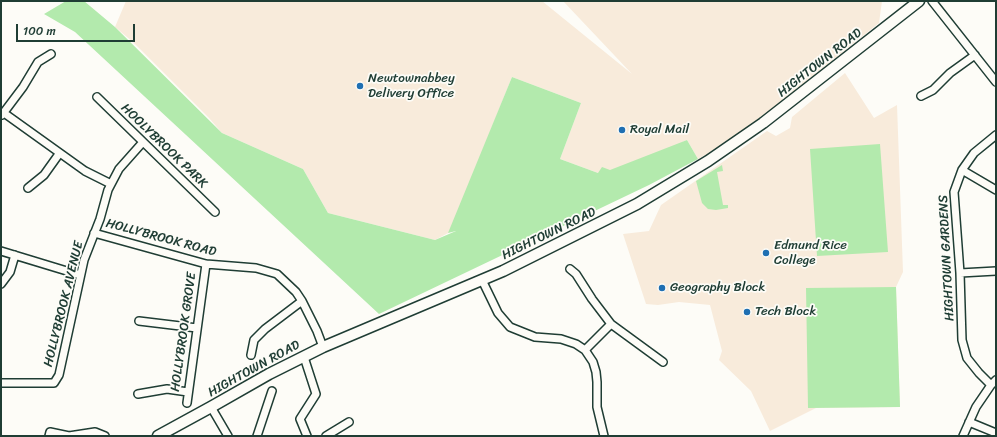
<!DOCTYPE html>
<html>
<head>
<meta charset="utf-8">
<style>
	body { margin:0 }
	#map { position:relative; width:997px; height:437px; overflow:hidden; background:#fdfcf7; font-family:Sriracha,sans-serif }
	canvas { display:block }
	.frame { position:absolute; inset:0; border:2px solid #1f3d34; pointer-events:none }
	.scale { position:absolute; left:16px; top:24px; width:119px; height:18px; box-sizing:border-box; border:2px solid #1f3d34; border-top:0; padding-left:5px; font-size:12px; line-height:14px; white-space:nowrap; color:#1f3d34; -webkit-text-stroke:3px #fdfcf7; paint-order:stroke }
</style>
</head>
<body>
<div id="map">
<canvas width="997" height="437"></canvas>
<div class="frame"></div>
<div class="scale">100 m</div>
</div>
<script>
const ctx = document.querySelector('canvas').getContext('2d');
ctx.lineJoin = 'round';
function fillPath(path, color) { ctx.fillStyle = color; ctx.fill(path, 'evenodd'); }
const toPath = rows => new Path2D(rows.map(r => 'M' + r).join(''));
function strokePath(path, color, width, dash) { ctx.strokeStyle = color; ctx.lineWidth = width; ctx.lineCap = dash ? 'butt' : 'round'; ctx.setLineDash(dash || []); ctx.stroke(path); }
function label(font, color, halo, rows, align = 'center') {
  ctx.font = font + ' Sriracha,sans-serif'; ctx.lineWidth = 3.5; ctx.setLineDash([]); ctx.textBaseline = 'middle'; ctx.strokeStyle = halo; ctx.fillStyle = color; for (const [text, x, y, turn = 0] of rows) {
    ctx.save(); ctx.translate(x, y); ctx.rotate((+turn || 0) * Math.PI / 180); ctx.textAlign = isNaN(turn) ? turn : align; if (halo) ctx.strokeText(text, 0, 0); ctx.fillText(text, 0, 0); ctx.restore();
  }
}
const built = toPath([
	[126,1,542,1,632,74,563,1,882,1,879,23,708,161,705,155,698,159,687,140,617,173,598,173,560,159,581,103,512,77,450,232,435,240,328,213,303,169,222,133,209,118,133,42,115,27],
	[845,73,874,118,897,105,903,272,896,287,900,407,816,408,770,431,751,391,719,360,722,351,710,305,679,302,658,305,646,304,623,234,649,231,661,205,767,131,776,136,790,128,792,117]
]);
const green = toPath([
	[66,1,84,1,115,27,222,133,303,169,328,213,435,240,456,231,448,233,512,77,581,103,560,159,598,173,602,167,610,170,687,140,698,159,649,185,379,314,75,32,44,14],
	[880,144,888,252,817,256,810,149],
	[722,165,723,171,717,172,723,205,728,205,728,208,716,210,708,209,702,203,696,181],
	[896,287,900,407,808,408,806,288]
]);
const street = toPath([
	[932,1,996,82],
	[921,96,933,90,950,73,975,55],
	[97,97,215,212],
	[4,113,85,171,111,184],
	[2,115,23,87,38,62,51,54],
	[962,170,996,190],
	[28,188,44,175,59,154],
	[94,233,206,264,256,268,277,274,296,292,302,301,317,331,323,347],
	[1,251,80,275],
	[570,269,576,274,592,299,611,324,663,362],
	[960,273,996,271],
	[482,280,498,313,510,327,535,337,561,339,576,344,585,350,593,362,596,372,597,382,597,407,604,436],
	[1,284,10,272,15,255],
	[139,321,197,328],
	[585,350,611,324],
	[251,355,254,340,265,329,302,301],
	[304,357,316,394,300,419,307,436],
	[1,383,54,383,59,375,84,260,100,219,108,190,119,169,143,142],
	[991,385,979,373,967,358,962,340,960,273,954,192,962,170,974,153,996,135],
	[138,394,167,389,188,392],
	[187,403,206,264],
	[211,407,228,436],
	[969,422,996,433],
	[49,436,50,432,69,436,95,432,105,436],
	[257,436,272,391],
	[326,436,349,422],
	[963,436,976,407,991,385,996,380]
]);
const secondary = toPath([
	[158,436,211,407,269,374,323,347,503,271,637,204,708,161,763,123,919,1]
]);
const markers = [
	[360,86,4,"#1f6fb2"],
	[622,130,4,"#1f6fb2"],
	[766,253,4,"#1f6fb2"],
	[662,288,4,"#1f6fb2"],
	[747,312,4,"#1f6fb2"]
];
const streetNames = [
	["HIGHTOWN ROAD",820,63,-38],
	["HOOLYBROOK PARK",164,146,44],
	["HIGHTOWN ROAD",549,234,-26],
	["HOLLYBROOK ROAD",161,238,15],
	["HIGHTOWN GARDENS",947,258,-93],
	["HOLLYBROOK AVENUE",64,304,-76],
	["HOLLYBROOK GROVE",184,332,-82],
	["HIGHTOWN ROAD",254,369,-29]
];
const poiNames = [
	["Newtownabbey",368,79],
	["Delivery Office",368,94],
	["Royal Mail",630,130],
	["Edmund Rice",774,246],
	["College",774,261],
	["Geography Block",670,288],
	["Tech Block",755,312]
];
fillPath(built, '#f8ebdb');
fillPath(green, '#b3eaad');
strokePath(street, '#1f3d34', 10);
strokePath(secondary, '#1f3d34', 13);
strokePath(street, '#fdfcf7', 7);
strokePath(secondary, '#fdfcf7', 10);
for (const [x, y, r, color] of markers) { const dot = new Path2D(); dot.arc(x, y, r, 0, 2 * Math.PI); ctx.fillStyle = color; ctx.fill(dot); strokePath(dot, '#fdfcf7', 1.5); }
label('13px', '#1f3d34', '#fdfcf7', streetNames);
label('13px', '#1f3d34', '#fdfcf7', poiNames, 'left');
</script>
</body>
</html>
